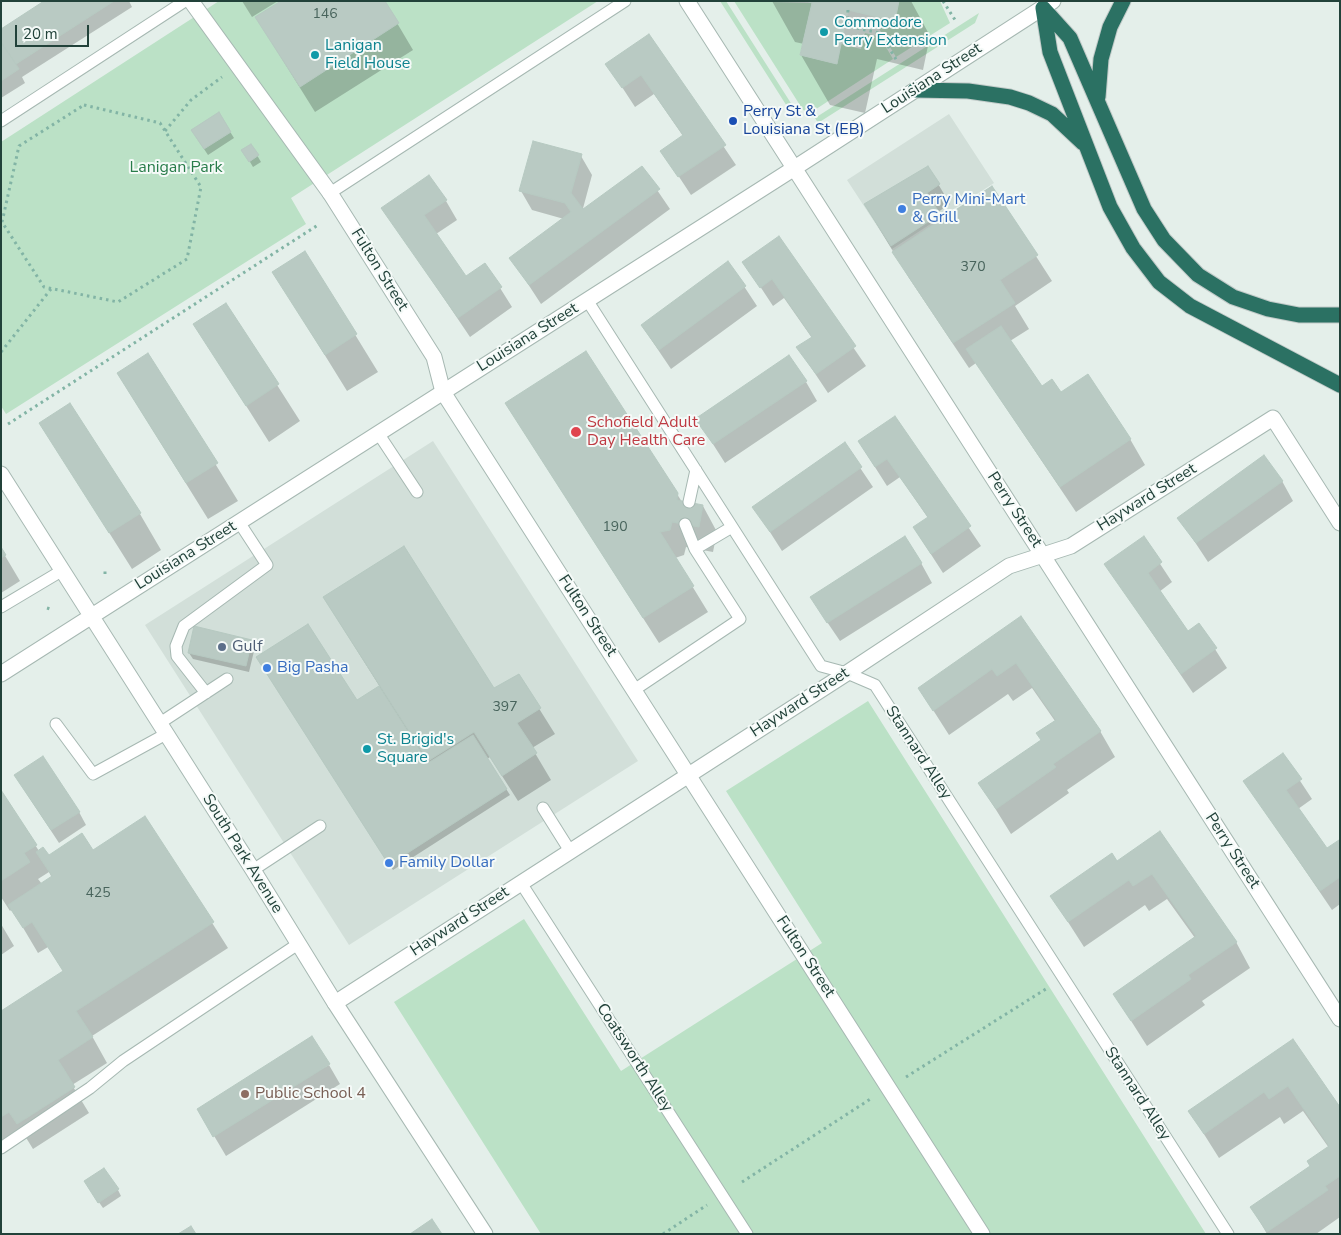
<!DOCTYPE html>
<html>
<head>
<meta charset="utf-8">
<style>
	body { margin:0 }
	#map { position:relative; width:1341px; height:1235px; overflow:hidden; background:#e4efea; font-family:"Nunito Sans",sans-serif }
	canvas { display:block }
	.frame { position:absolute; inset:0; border:2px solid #22423a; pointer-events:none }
	.scale { position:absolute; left:15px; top:25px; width:74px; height:22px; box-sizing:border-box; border:2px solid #22423a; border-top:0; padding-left:6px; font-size:15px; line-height:18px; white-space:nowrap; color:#22423a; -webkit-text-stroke:4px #f5faf8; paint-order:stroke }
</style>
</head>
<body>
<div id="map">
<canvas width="1341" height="1235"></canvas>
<div class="frame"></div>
<div class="scale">20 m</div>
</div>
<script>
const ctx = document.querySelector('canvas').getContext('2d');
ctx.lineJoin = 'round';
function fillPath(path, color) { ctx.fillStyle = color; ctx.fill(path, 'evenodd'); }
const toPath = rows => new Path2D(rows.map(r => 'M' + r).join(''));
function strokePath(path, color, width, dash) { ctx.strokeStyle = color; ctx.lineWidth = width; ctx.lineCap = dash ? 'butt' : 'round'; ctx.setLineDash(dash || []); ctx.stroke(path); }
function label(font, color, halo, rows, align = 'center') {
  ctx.font = font + ' "Nunito Sans",sans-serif'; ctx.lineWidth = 4; ctx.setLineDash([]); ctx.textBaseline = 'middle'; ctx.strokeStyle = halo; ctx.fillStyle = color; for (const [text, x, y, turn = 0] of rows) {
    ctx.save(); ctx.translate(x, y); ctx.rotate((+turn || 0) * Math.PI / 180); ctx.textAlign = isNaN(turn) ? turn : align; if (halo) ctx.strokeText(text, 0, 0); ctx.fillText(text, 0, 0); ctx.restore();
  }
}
const built = toPath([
	[949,114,994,183,892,249,847,180],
	[433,441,638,761,349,945,145,625]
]);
const green = toPath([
	[219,1,598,1,291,198,306,224,6,414,1,406,1,142],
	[720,1,726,1,794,108,790,111],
	[734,1,812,3,800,55,836,64,841,44,861,49,865,33,880,37,893,59,810,113,803,110],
	[899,1,940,1,950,23,896,57,875,22,876,17,894,20],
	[979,13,975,23,818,123,815,118],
	[868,701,1206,1234,541,1234,394,1002,524,919,621,1071,822,943,726,791]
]);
const shadow = toPath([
	[47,1,129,1,132,7,22,77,25,83,1,98,1,30],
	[242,1,278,1,252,17],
	[384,1,413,50,315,112,272,43],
	[772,1,911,1,930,36,923,70,877,59,865,113,830,105,801,55,804,44,795,42],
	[649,36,736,165,691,195,662,151,683,136,654,94,635,107,607,64],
	[219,114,234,138,208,155,196,137],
	[251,145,261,162,253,167,243,150],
	[581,156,592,175,582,212,642,168,670,209,541,304,511,258,564,219,532,210,521,191],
	[928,167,950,204,938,212,942,220,992,188,1052,281,1015,306,1029,329,1010,341,1042,388,1061,394,1130,439,1145,465,1076,512,976,363,969,368,909,278,865,205],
	[446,201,457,220,436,234,466,278,485,264,512,307,470,337,383,208],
	[778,238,866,366,828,393,798,348,812,338,784,298,773,306,744,262],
	[305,253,378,372,347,391,274,273],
	[728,262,757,306,671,369,642,326],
	[226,305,300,421,269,442,195,325],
	[148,354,238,501,208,519,118,374],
	[806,382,817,401,725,463,697,419],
	[506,404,677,494,682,502,703,506,717,532,713,552,686,547,684,555,675,558,708,612,659,643],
	[894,418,981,546,943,573,914,528,928,518,900,477,887,486,859,442],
	[40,423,140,514,161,550,132,569],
	[844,444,873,487,782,551,754,507],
	[1282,481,1293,501,1208,562,1179,518],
	[1143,538,1172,582,1159,592,1188,633,1199,624,1227,668,1193,693,1106,565],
	[1,549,20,581,1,593],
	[921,563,932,583,840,641,823,616],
	[324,598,494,689,518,675,555,734,532,748,551,780,518,801,490,757,487,759,510,795,393,870,261,664,356,702,380,687],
	[425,755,430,764,428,765,422,757],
	[1021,618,1100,731,1115,757,1067,790,1069,793,1011,834,980,784,1042,741,1055,721,1032,688,1013,701,1008,694,949,735,919,688],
	[252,641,255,647,249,672,193,659,189,653],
	[1283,755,1312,799,1298,809,1327,850,1340,844,1340,904,1332,910,1245,782],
	[23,788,79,812,86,825,59,843],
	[1,792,39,851,48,857,92,852,145,817,228,948,92,1036,107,1063,72,1085,89,1113,33,1149,25,1136,1,1152,1,1013,64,972,48,947,38,953,12,909,10,911,1,897],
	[49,872,52,878,42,884,38,879],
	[1159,833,1236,942,1250,968,1202,1001,1205,1005,1147,1046,1114,994,1195,938,1167,899,1149,911,1145,905,1084,947,1052,897,1117,863],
	[1,924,14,946,1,955],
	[1293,1041,1340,1109,1340,1217,1316,1234,1267,1234,1252,1208,1311,1167,1329,1148,1303,1111,1284,1124,1280,1117,1219,1158,1190,1112],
	[329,1065,340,1084,226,1156,210,1129],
	[89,1188,118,1190,121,1196,103,1208]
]);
const building = toPath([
	[44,1,114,1,16,64,1,42,1,29,44,1],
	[281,1,385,1,399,23,300,87,255,17,281,1],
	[806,1,899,1,895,21,848,10,837,64,800,55,812,3,806,1],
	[649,34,726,145,678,177,660,151,683,135,641,75,622,88,605,64,649,34],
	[1,42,19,69,1,81,1,42],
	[219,112,231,132,204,149,191,130,219,112],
	[533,141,582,154,571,193,583,209,642,166,660,189,529,285,509,258,571,212,565,203,519,191,533,141],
	[251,144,259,155,249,162,241,150,251,144],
	[928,166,940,184,927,193,940,214,891,246,864,204,928,166],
	[429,175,447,200,424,215,466,276,485,263,502,287,458,318,381,208,429,175],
	[992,186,1038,255,1000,280,1015,303,953,343,892,252,992,186],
	[779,236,856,346,816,374,796,347,812,337,772,279,760,288,742,262,779,236],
	[305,251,357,334,325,355,272,272,305,251],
	[728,261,746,286,659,350,641,325,728,261],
	[226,303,279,384,246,406,193,324,226,303],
	[1001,326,1042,386,1052,379,1061,392,1088,374,1131,439,1060,487,966,349,1001,326],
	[586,351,678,493,677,500,703,505,699,527,672,522,670,530,660,532,694,586,643,618,505,403,586,351],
	[148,353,218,463,186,483,117,373,148,353],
	[789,355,807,381,713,444,695,419,789,355],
	[70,403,141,513,109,533,39,423,70,403],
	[895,416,971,526,931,554,913,527,928,517,887,459,875,467,858,441,895,416],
	[845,442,862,467,770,532,752,507,845,442],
	[1264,455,1283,481,1196,543,1177,518,1264,455],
	[905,536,922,563,827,623,810,597,905,536],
	[1144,536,1162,562,1148,573,1188,631,1199,623,1217,648,1181,674,1104,564,1144,536],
	[404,546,494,688,519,674,541,708,517,723,537,753,502,776,474,732,428,761,323,597,404,546],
	[1,547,6,555,1,558,1,547],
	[1021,616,1101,731,1053,764,1056,767,996,809,978,783,1041,740,1036,733,1056,720,1016,663,997,676,992,669,933,711,918,688,1021,616],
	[308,624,357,700,379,686,428,763,473,735,507,789,389,865,256,657,308,624],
	[194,626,252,640,246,666,188,653,194,626],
	[1283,753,1302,779,1286,790,1327,848,1339,840,1340,842,1340,877,1320,891,1243,781,1283,753],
	[43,756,80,812,51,830,14,775,43,756],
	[1,790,37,845,24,853,30,862,1,881,1,790],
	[145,816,214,922,76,1011,93,1037,58,1060,75,1087,17,1124,9,1112,1,1117,1,1011,63,971,32,922,23,928,8,905,52,876,36,852,43,847,49,855,82,833,93,850,145,816],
	[1160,831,1237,942,1188,975,1191,979,1131,1021,1113,994,1196,936,1152,874,1133,886,1129,880,1068,922,1050,896,1112,853,1117,861,1160,831],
	[312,1036,330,1064,213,1137,197,1109,312,1036],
	[1293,1039,1340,1107,1340,1176,1325,1186,1328,1190,1267,1232,1250,1207,1310,1166,1307,1161,1329,1146,1288,1086,1269,1099,1264,1092,1204,1134,1188,1111,1293,1039],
	[104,1168,119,1189,98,1203,84,1181,104,1168],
	[432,1219,442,1234,410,1234,432,1219],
	[191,1226,196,1234,178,1234,191,1226]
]);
const path = toPath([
	[943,1,957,23],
	[848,10,847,26,880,33,897,61],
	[84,105,160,123,201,187,187,259,118,302,44,287,2,222,19,146,84,105],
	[165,131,191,100,222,77],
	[1,352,51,289],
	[8,424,318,225],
	[105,574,105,570],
	[47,608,50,609],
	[906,1077,1049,987],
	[742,1182,872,1098],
	[663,1234,707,1205]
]);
const service = toPath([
	[1,121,185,1],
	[330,193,625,1],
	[587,300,821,666,847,673,875,685,1228,1234],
	[378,433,417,492],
	[689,502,696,470],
	[685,524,695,549],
	[1,607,63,570],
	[634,690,740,619,695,549,732,527],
	[206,693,177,656,176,646,184,626,267,565,239,522],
	[160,723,227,679],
	[56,724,93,774,166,734],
	[543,808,570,851],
	[253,870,320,826],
	[521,883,747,1234],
	[1,1148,90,1088,123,1061,298,944]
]);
const pedestrian = toPath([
	[191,1,330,193]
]);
const minor = toPath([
	[687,1,1340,1019],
	[330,193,434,357,443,392,982,1234],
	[335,1003,847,673,1009,566,1071,546,1273,418,1340,523]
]);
const tertiary = toPath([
	[1,474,253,870,335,1003,485,1234],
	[1,674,793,169,1053,1]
]);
const motorway = toPath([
	[1043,8,1050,52,1110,207,1133,248,1159,282,1190,306,1340,385],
	[1043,8,1070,38,1144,209,1164,240,1198,275,1233,297,1268,309,1299,315,1340,315],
	[915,90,968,91,1010,97,1029,103,1052,114,1083,143],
	[1098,97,1101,59,1110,27,1123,1]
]);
const markers = [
	[824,32,5,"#0f9aa8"],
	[315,55,5,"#0f9aa8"],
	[733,121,5,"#1a4fb4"],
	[902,209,5,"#3f7fe0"],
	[576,432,6,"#e0444e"],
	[222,647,5,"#5c6f8a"],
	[267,668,5,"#3f7fe0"],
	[367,749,5,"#0f9aa8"],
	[389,863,5,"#3f7fe0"],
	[245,1094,5,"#8d6e63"]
];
const numberNames = [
	["146",325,15],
	["370",973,268],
	["190",615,528],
	["397",505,708],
	["425",98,894]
];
const cultureNames = [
	["Commodore",834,23],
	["Perry Extension",834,41],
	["Lanigan",325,46],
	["Field House",325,64],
	["St. Brigid's",377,740],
	["Square",377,758]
];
const streetNames = [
	["Louisiana Street",932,79,-33],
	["Fulton Street",379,270,58],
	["Louisiana Street",528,338,-32],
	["Hayward Street",1147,498,-32],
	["Perry Street",1014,510,57],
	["Louisiana Street",186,556,-32],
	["Fulton Street",587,616,57],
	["Hayward Street",800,703,-33],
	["Stannard Alley",918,753,57],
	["Perry Street",1232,851,57],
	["South Park Avenue",242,854,58],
	["Hayward Street",460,922,-33],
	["Fulton Street",805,957,57],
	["Coatsworth Alley",634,1058,57],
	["Stannard Alley",1137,1094,57]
];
const transitNames = [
	["Perry St &",743,112],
	["Louisiana St (EB)",743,130]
];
const parkNames = [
	["Lanigan Park",176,168]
];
const shopNames = [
	["Perry Mini-Mart",912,200],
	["& Grill",912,218],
	["Big Pasha",277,668],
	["Family Dollar",399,863]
];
const healthNames = [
	["Schofield Adult",587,423],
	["Day Health Care",587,441]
];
const serviceNames = [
	["Gulf",232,647]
];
const educationNames = [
	["Public School 4",255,1094]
];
fillPath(built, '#d2dfd9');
fillPath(green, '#bbe1c6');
fillPath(shadow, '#0003');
fillPath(building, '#b9cac3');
strokePath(building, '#b6c9c1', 1);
strokePath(service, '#a6b8b2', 13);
strokePath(pedestrian, '#a6b8b2', 17);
strokePath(minor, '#a6b8b2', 17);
strokePath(tertiary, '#a6b8b2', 17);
strokePath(motorway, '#c1cac8', 17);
strokePath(path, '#82b4a5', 3, [2.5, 4]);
strokePath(service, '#fff', 11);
strokePath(pedestrian, '#fff', 15);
strokePath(minor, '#fff', 15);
strokePath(tertiary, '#fff', 15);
strokePath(motorway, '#2b7163', 15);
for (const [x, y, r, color] of markers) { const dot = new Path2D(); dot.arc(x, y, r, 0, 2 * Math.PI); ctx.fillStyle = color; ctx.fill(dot); strokePath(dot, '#f5faf8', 2); }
label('14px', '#48645c', null, numberNames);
label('16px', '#0d838f', '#f5faf8', cultureNames, 'left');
label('16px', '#22423a', '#f5faf8', streetNames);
label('16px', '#164399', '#f5faf8', transitNames, 'left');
label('16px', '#287c4a', '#f5faf8', parkNames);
label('16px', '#366cbe', '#f5faf8', shopNames, 'left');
label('16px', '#be3a42', '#f5faf8', healthNames, 'left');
label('16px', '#4e5e75', '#f5faf8', serviceNames, 'left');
label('16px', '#785e54', '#f5faf8', educationNames, 'left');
</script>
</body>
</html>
